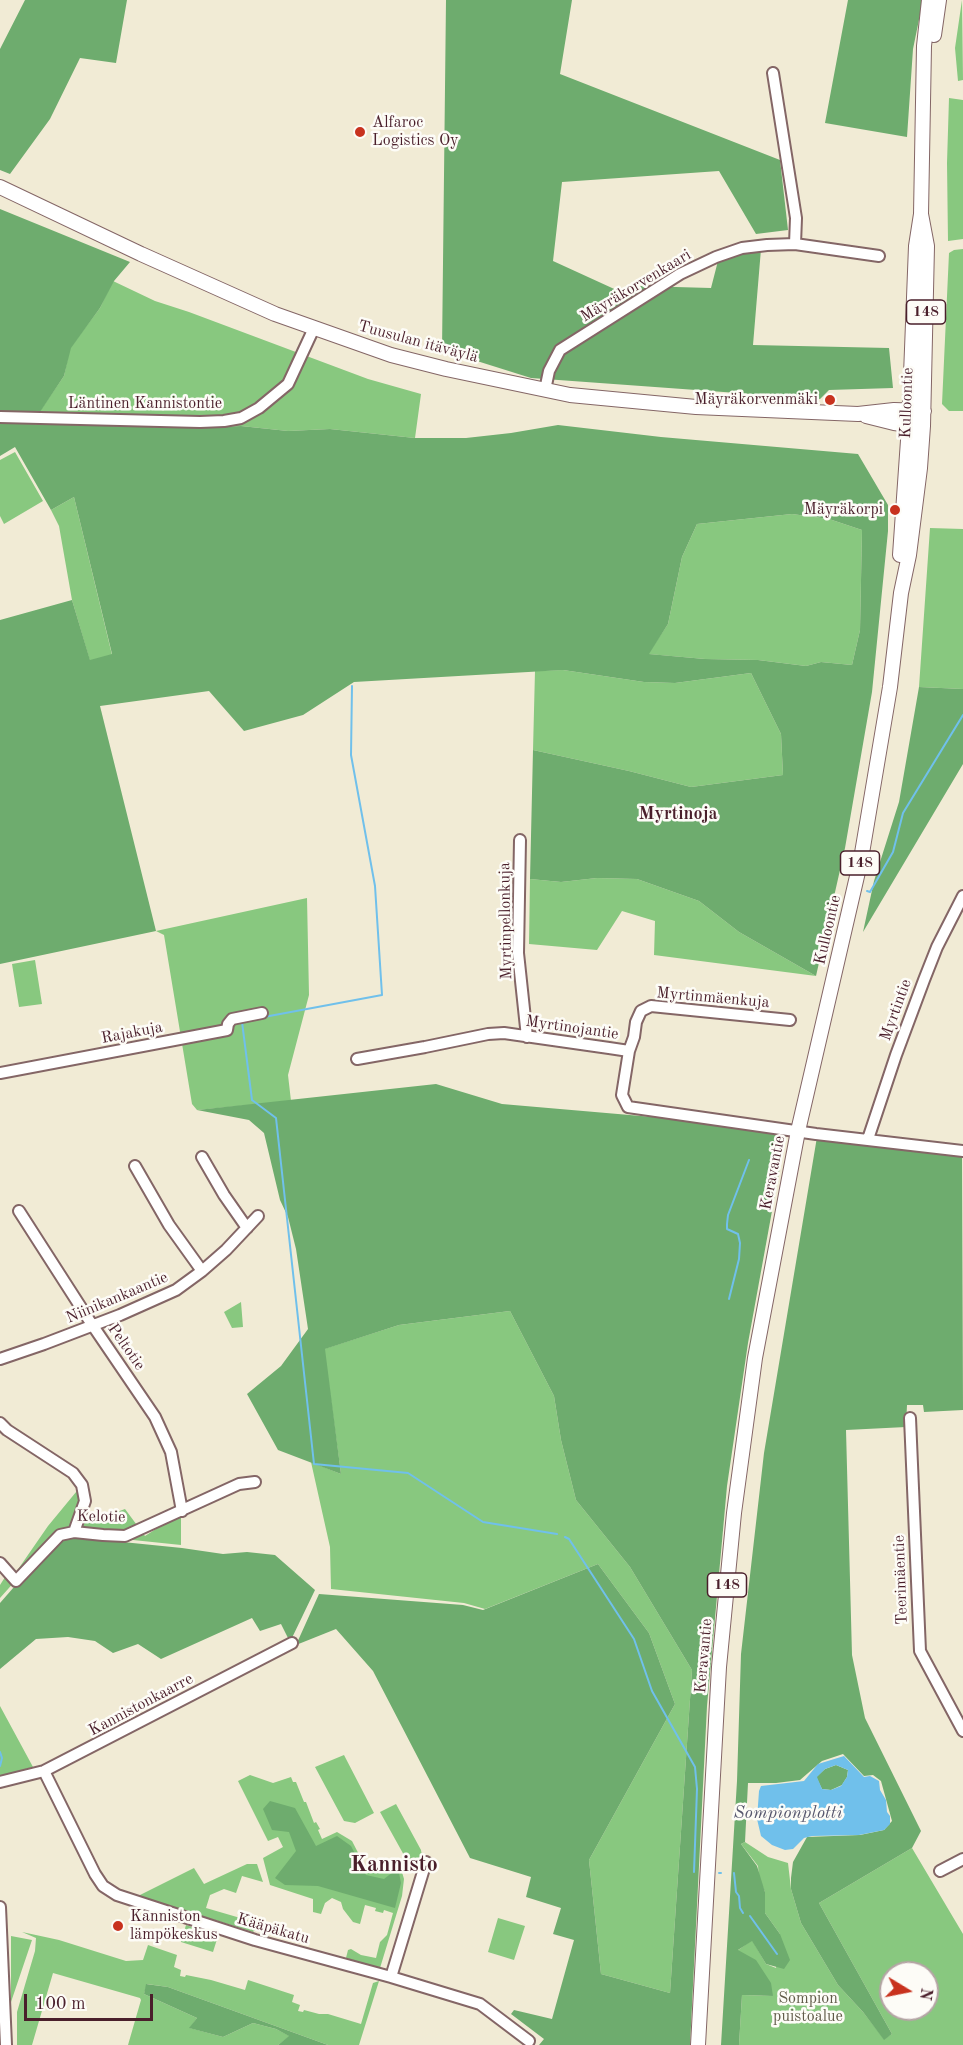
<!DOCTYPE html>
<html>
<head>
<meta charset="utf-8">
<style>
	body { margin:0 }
	#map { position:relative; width:963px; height:2045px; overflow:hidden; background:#f1ebd5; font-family:"Old Standard TT",serif }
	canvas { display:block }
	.north { position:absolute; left:879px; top:1961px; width:60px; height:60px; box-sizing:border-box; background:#fdfcf7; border:2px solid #b5a4a5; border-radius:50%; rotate:100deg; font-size:16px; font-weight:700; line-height:24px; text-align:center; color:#4a1f2b }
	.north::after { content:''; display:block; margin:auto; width:21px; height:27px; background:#c8321e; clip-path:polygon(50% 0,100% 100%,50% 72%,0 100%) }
	.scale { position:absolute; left:24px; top:1994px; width:129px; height:27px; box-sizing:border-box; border:3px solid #4a1f2b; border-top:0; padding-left:8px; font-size:18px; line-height:21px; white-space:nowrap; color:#4a1f2b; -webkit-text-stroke:4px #fdfcf7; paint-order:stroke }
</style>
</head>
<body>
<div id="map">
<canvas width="963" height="2045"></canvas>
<div class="north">N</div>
<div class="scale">100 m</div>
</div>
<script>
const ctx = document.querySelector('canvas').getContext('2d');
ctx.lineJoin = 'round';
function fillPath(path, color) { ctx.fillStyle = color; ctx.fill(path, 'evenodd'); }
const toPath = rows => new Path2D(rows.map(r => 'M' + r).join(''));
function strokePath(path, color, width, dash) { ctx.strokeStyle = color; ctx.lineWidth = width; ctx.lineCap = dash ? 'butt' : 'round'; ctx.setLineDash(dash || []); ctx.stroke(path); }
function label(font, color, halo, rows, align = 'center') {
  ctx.font = font + ' "Old Standard TT",serif'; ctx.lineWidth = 5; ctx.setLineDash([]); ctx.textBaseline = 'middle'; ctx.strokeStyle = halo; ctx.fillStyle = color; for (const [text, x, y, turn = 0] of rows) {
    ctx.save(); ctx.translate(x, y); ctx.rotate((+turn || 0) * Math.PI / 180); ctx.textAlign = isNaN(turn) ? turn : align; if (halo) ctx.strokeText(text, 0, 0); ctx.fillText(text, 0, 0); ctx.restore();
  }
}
const green = toPath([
	[962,0,963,80,958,81,955,48],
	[949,98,963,100,963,239,948,241,947,163],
	[963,249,963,411,949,411,942,404,949,253,954,250],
	[113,281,155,301,189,312,368,379,421,394,415,438,330,429,288,431,241,426,188,428,31,424,64,376,70,348,100,308],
	[15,452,43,501,4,524,0,516,0,460],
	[74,497,112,655,90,661,72,600,59,526,51,510],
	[792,514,829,519,862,530,860,630,852,665,821,662,806,666,758,660,705,659,648,654,668,624,682,557,697,524],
	[930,528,963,529,963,689,919,687],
	[563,670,644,682,675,683,751,673,781,734,783,775,691,787,629,771,533,750,535,671],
	[597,878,637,879,699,901,739,932,816,976,654,955,655,921,622,911,597,950,529,944,530,879,561,882],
	[307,898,309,995,288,1075,291,1101,197,1110,192,1104,164,935,156,931],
	[35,960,42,1004,19,1007,12,964],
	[241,1302,243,1327,232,1328,224,1312],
	[510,1311,554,1396,561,1440,576,1500,630,1567,692,1670,670,1993,601,1974,589,1860,675,1704,649,1633,598,1564,485,1609,464,1603,331,1589,330,1547,311,1462,341,1474,324,1349,399,1325],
	[81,1486,82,1522,87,1523,125,1509,145,1536,181,1513,181,1545,85,1535,49,1543,0,1598,0,1585,7,1574,12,1578,48,1526],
	[0,1706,33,1767,0,1776],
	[344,1755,374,1813,355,1823,344,1821,315,1767],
	[250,1775,273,1783,291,1777,293,1782,296,1782,304,1802,306,1802,314,1823,316,1822,320,1829,318,1830,322,1839,337,1832,352,1841,368,1872,382,1873,399,1862,404,1879,402,1896,380,1968,346,1958,348,1950,351,1949,361,1955,376,1958,380,1942,387,1935,393,1913,384,1910,383,1913,375,1911,376,1908,365,1905,360,1924,353,1922,343,1909,341,1902,332,1898,325,1903,321,1914,313,1912,313,1899,270,1885,263,1858,283,1847,278,1837,268,1841,238,1781],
	[396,1804,421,1850,422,1856,410,1866,380,1812],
	[745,1842,768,1857,788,1863,791,1889,801,1923,838,1985,863,2012,884,2039,892,2034,819,1903,912,1848,963,1934,963,2045,739,2045,742,1995,773,1996,737,1951,752,1940,766,1964,776,1968,780,1934,765,1913,765,1892,759,1878,758,1866,741,1844],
	[891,1973,927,1973,927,2009,891,2009],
	[247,1864,257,1864,263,1882,242,1876,236,1893,224,1889,210,1895,206,1908,261,1924,253,1932,138,1896,194,1868,204,1884],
	[498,1918,525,1926,514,1960,488,1952],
	[186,1925,218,1936,213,1952,181,1942],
	[22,1932,59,1940,126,1961,143,1960,148,1945,177,1955,174,1967,181,1970,180,1976,185,1977,186,1975,211,1980,245,1990,248,1980,294,1995,292,2002,300,2005,298,2011,303,2012,304,2010,319,2014,328,2014,361,2024,373,1983,379,1981,359,2045,328,2045,168,1987,147,1984,144,1994,197,2018,190,2028,223,2037,253,2023,276,2029,290,2036,278,2045,128,2045,141,2000,140,1998,53,1973,32,2045,17,2045,17,2012,35,1951,36,1938],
	[11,1936,32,1940,11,2002]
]);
const forest = toPath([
	[25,0,127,0,116,63,80,58,50,119,10,174,0,170,0,49],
	[446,0,572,0,560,74,780,160,788,230,756,234,719,171,562,182,553,261,623,293,640,286,711,288,719,257,761,249,753,345,889,348,893,388,829,390,820,399,531,378,442,350],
	[848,0,923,0,913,49,907,137,825,123],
	[0,209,130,262,114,281,100,308,71,348,64,376,32,424,188,428,241,426,288,431,330,429,415,438,466,438,511,433,558,425,661,437,858,454,888,505,888,531,872,692,845,848,816,976,739,932,699,901,637,879,597,878,561,882,530,879,533,750,629,771,691,787,783,775,781,734,751,673,675,683,644,682,563,670,354,682,303,715,244,731,209,691,100,706,156,931,0,964,0,620,72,600,90,660,112,654,74,497,51,510,15,447,0,456],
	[792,514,829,519,862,530,860,630,852,665,821,662,806,666,758,660,705,659,649,654,668,624,682,557,697,524],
	[919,687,963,689,963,764,863,932,874,881,899,802],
	[436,1084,502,1104,780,1128,786,1134,748,1343,727,1486,707,1706,690,2045,539,2045,544,2039,511,2014,514,2010,552,2019,574,1940,553,1934,561,1908,526,1897,531,1877,470,1858,373,1671,336,1629,296,1645,319,1594,463,1605,483,1610,598,1564,649,1633,675,1704,589,1860,601,1974,670,1993,692,1670,630,1567,576,1500,561,1440,554,1396,510,1311,399,1325,325,1349,341,1474,278,1450,247,1394,281,1366,308,1329,296,1249,288,1217,280,1200,264,1133,249,1120,197,1110],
	[817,1137,962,1157,963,1410,924,1412,923,1405,907,1405,906,1427,846,1430,852,1655,865,1718,921,1831,912,1848,819,1903,892,2034,884,2040,863,2012,838,1985,801,1923,791,1889,791,1878,793,1862,807,1837,860,1835,884,1830,892,1821,881,1781,873,1775,864,1776,843,1754,822,1761,800,1780,776,1783,748,1783,745,1842,741,1844,757,1866,765,1892,765,1913,780,1934,790,1960,784,1969,766,1964,752,1941,738,1950,756,1960,771,1983,773,1996,742,1995,739,2045,721,2045,737,1781,741,1654,764,1453],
	[83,1538,182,1548,223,1554,247,1552,275,1555,315,1590,290,1642,281,1624,260,1631,252,1618,161,1659,138,1644,113,1653,95,1641,68,1637,36,1639,0,1669,0,1603,49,1547,64,1539],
	[836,1765,848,1770,847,1777,842,1785,831,1790,822,1789,816,1777,825,1769],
	[270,1801,295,1808,316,1846,337,1836,351,1846,366,1875,384,1879,398,1868,401,1883,395,1908,318,1886,285,1885,275,1878,296,1851,289,1832,272,1830,263,1809],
	[146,1984,168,1987,328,2045,278,2045,289,2036,276,2029,253,2023,223,2037,189,2028,197,2018,144,1994]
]);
const water = toPath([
	[844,1756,864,1777,870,1776,879,1781,880,1790,886,1800,887,1812,890,1816,890,1824,884,1830,859,1835,812,1836,804,1838,793,1849,785,1850,772,1845,761,1836,757,1819,759,1791,761,1786,804,1781,818,1764],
	[836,1765,848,1770,847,1777,841,1786,831,1790,822,1789,817,1777,825,1769]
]);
const stream = toPath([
	[867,891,870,892,893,852,903,813,963,715],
	[264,1017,382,995,375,886,351,755,352,686],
	[242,1022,252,1100,276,1118,314,1464,408,1473,483,1522,557,1534],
	[729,1299,739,1259,740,1243,738,1234,727,1229,727,1224,728,1215,749,1160],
	[565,1537,569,1539,634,1639,652,1691,695,1767,697,1789,694,1872],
	[0,1752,2,1758,0,1766],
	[719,1873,721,1873],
	[734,1873,736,1892,739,1896,740,1908,743,1913],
	[750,1916,777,1954]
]);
const minor = toPath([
	[773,73,796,218,795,244],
	[545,390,549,371,560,350,680,274,716,257,742,248,767,245,795,244,879,256],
	[0,417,200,422,224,421,241,418,259,408,288,384,314,328],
	[520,840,518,953,527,1037],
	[629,1051,634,1037,636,1022,641,1011,651,1006,790,1020],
	[357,1059,425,1047,488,1034,504,1033,609,1048,629,1051,622,1095,628,1107,816,1134,963,1151],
	[0,1073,227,1030,228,1024,232,1019,262,1013],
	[868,1139,896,1055,924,980,937,947,963,896],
	[202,1157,224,1195,247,1228],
	[135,1166,169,1225,202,1271],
	[19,1211,89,1320,155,1417,171,1452,182,1511],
	[0,1359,44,1344,120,1315,176,1290,202,1271,226,1250,258,1216],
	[910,1418,920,1651,963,1731],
	[0,1423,7,1430,73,1473,82,1485,85,1501,74,1532],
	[0,1563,16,1581,60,1535,74,1532,103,1535,125,1536,239,1484,255,1482],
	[44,1771,95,1874,103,1886,117,1895,255,1940,391,1977,480,2004,529,2041],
	[0,1782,44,1771,292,1643],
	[940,1871,963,1859],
	[0,1907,6,2045],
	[391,1977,426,1862]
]);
const major = toPath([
	[934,35,939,0],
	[0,187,141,254,275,314,391,355,446,369,570,395,696,407,858,414,894,410,924,411],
	[866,416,894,423,917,426],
	[900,555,909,426,916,246,921,214,924,46,929,0],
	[698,2045,719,1667,734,1513,755,1358,798,1131,861,859,890,687,901,593,909,555,920,468,923,426,927,246,921,214]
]);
const markers = [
	[360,132,6,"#c8321e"],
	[830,400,6,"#c8321e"],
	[895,510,6,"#c8321e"],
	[118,1926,6,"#c8321e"]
];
const shields = [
	[926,312,39],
	[860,863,39],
	[727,1585,39]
];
const shieldNames = [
	["148",926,312],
	["148",860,863],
	["148",727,1585]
];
const poiNames = [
	["Alfaroc",372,123],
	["Logistics Oy",372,141],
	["Mäyräkorvenmäki",818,400,"right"],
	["Mäyräkorpi",883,510,"right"],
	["Kanniston",130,1917],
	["lämpökeskus",130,1935]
];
const streetNames = [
	["Mäyräkorvenkaari",636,286,-31],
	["Tuusulan itäväylä",418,342,15],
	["Kulloontie",907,403,-88],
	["Läntinen Kannistontie",145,404],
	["Myrtinpellonkuja",506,921,-91],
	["Kulloontie",828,930,-77],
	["Myrtinmäenkuja",713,998,5],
	["Myrtintie",896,1010,-70],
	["Myrtinojantie",572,1028,8],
	["Rajakuja",132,1033,-11],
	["Keravantie",773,1173,-79],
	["Niinikankaantie",117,1298,-23],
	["Peltotie",126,1347,55],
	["Kelotie",101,1517,1],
	["Teerimäentie",901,1580,-92],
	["Keravantie",704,1656,-85],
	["Kannistonkaarre",141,1705,-28],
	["Kääpäkatu",273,1929,16]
];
const parkNames = [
	["Sompion",808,1999],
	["puistoalue",808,2017]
];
const neighbourhoodNames = [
	["Myrtinoja",678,814]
];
const waterNames = [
	["Sompionplotti",788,1813]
];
const districtNames = [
	["Kannisto",394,1865]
];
fillPath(green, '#88c87f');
fillPath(forest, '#6eac6e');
fillPath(water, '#70c0eb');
strokePath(stream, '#70c0eb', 2);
strokePath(minor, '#846666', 14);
strokePath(major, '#846666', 16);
strokePath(minor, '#fff', 10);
strokePath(major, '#fff', 14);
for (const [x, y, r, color] of markers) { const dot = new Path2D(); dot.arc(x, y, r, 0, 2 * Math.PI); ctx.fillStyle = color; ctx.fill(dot); strokePath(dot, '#fdfcf7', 2); }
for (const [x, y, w] of shields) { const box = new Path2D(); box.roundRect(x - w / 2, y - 12, w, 24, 4.5); ctx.fillStyle = '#fdfcf7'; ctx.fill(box); strokePath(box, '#4a1f2b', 1.5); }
label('bold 15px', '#4a1f2b', null, shieldNames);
label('16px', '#4a1f2b', '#fdfcf7', poiNames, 'left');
label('16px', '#4a1f2b', '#fdfcf7', streetNames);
label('16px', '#605a48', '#fdfcf7', parkNames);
label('bold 18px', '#4a1f2b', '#fdfcf7', neighbourhoodNames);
label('italic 18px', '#57576e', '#fdfcf7', waterNames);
label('bold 22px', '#4a1f2b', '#fdfcf7', districtNames);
</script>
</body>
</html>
